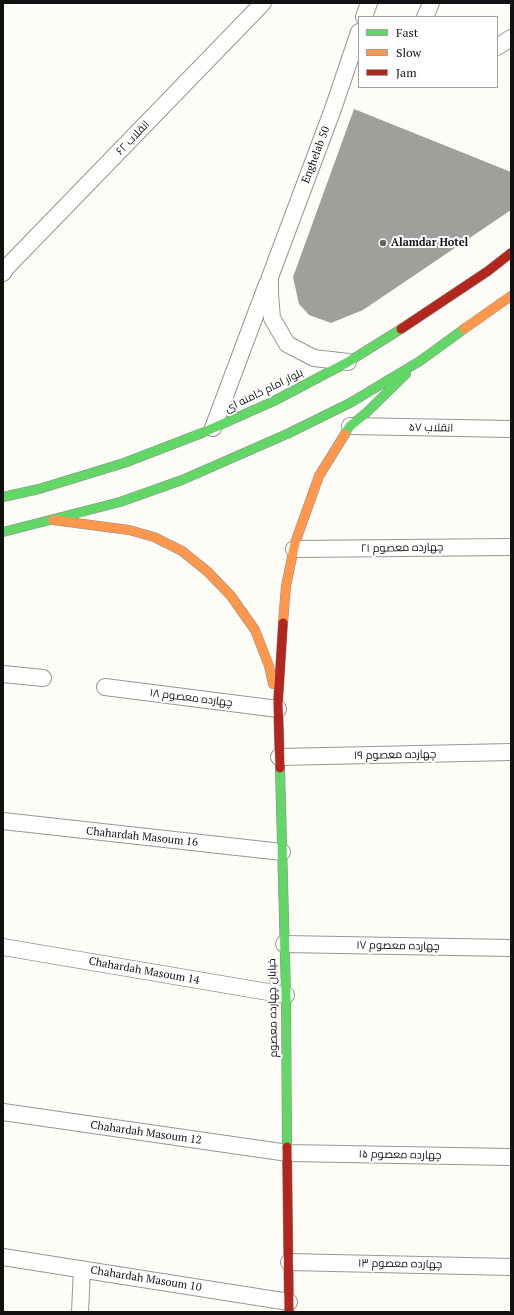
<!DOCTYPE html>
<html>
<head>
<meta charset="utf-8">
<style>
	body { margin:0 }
	#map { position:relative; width:514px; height:1315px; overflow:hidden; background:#fdfcf7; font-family:"PT Serif",serif }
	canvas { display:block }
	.frame { position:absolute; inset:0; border:4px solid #111; pointer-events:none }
	.legend { position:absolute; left:358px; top:16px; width:140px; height:72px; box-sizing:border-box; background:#fff; border:1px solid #a0a0a0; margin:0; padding:5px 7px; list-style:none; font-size:12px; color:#111 }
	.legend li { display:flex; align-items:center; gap:8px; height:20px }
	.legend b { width:20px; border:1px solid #a0a0a0 }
</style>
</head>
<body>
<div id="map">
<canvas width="514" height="1315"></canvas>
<div class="frame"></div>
<ul class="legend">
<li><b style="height:5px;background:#63d668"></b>Fast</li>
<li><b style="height:5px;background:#ff974d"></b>Slow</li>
<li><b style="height:5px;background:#b3261e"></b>Jam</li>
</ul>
</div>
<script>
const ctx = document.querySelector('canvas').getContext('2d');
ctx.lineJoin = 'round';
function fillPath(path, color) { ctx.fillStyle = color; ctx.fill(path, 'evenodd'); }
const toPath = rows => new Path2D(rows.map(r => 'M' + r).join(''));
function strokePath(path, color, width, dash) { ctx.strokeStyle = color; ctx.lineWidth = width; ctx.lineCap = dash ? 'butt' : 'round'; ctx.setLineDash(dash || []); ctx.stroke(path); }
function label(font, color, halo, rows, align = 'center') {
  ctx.font = font + ' "PT Serif",Cairo,serif'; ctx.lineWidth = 4; ctx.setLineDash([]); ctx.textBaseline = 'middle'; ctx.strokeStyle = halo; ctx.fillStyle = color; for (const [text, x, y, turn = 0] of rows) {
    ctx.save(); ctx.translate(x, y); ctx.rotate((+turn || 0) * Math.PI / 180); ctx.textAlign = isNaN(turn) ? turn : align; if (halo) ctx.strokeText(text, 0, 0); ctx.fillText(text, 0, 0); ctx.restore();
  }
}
const building = toPath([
	[354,109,511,172,511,210,363,310,331,323,309,315,299,304,293,277]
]);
const street = toPath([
	[364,17,369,3],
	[425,17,431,3],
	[497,47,511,38],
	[3,273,6,268,263,3],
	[348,362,314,358,287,344,272,318,270,294,270,277,333,109,359,32],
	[350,426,511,429],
	[213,428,267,284],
	[294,549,511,547],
	[3,674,43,678],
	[105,687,278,709],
	[279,757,511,752],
	[3,821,282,852],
	[284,944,511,948],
	[3,947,286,995],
	[3,1112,288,1153,511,1157],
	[3,1257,289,1302],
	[289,1262,511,1267],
	[80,1312,82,1269]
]);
const fast = toPath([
	[345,434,350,426,365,414,406,374],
	[3,497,39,489,124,463,202,433,274,401,348,362,401,329],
	[3,532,120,502,182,480,287,434,350,403,420,361,464,329],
	[280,768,286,995,287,1147]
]);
const slow = toPath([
	[464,329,511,296],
	[53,520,129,530,154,537,182,551,208,572,231,596,255,630,269,666,273,684],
	[283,623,286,586,295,543,319,476,345,434]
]);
const jam = toPath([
	[401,329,488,271,511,253],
	[280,768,278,703,283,623],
	[287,1147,289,1312]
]);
const markers = [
	[383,243,4,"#646362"]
];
const streetNames = [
	["انقلاب ۶۲",133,138,-46],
	["Enghelab 50",316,155,-69],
	["بلوار امام خامنه ای",264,391,-26],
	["انقلاب ۵۷",431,428,1],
	["چهارده معصوم ۲۱",402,548,-1],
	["چهارده معصوم ۱۸",191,698,7],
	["چهارده معصوم ۱۹",395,755,-1],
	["Chahardah Masoum 16",142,837,6],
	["چهارده معصوم ۱۷",398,946,1],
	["Chahardah Masoum 14",144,971,10],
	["خیابان چهارده معصوم",273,1008,-91],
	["Chahardah Masoum 12",146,1133,8],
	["چهارده معصوم ۱۵",400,1155,1],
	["چهارده معصوم ۱۳",400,1264,1],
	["Chahardah Masoum 10",146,1279,9]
];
const poiNames = [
	["Alamdar Hotel",391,243]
];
fillPath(building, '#a19f9c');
strokePath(street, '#979795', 18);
strokePath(fast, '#8e8d8b', 10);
strokePath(slow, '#8e8d8b', 10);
strokePath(jam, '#8e8d8b', 10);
strokePath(street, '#fffffe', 16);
strokePath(fast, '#63d668', 9);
strokePath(slow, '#ff974d', 9);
strokePath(jam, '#b3261e', 9);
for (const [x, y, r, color] of markers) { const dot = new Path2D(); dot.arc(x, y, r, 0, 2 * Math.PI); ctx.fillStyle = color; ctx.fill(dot); strokePath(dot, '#fff', 1.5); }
label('11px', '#111', '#fff', streetNames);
label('bold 11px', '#111', '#fff', poiNames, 'left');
</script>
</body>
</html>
